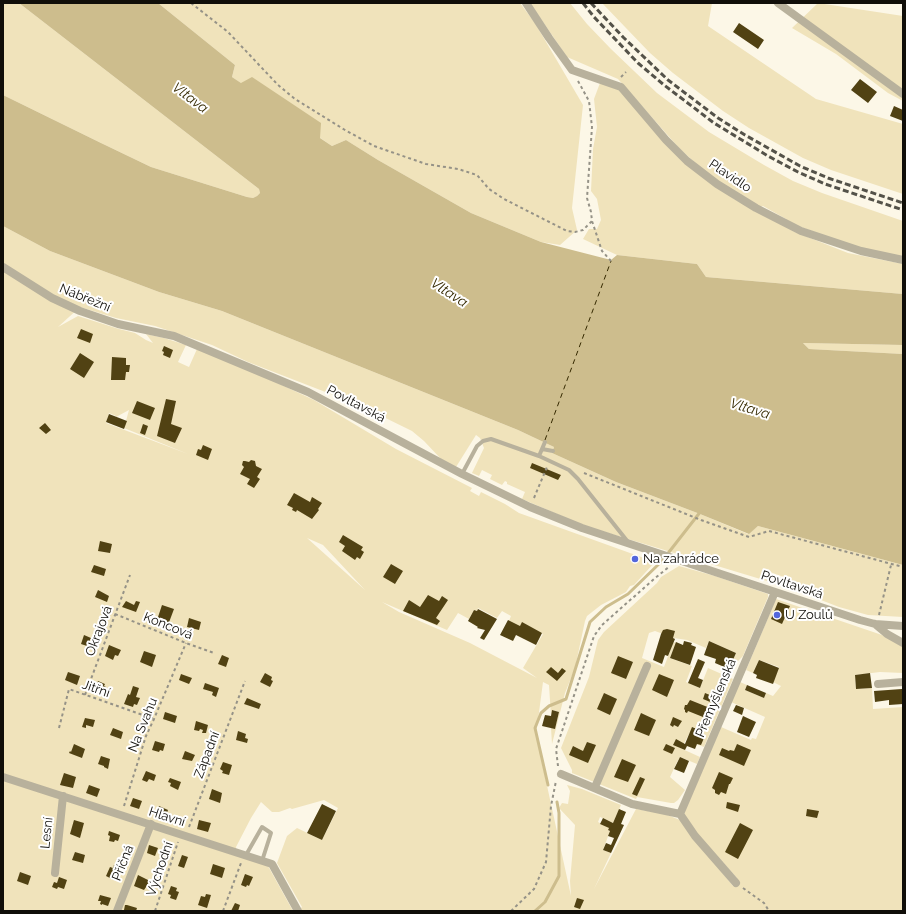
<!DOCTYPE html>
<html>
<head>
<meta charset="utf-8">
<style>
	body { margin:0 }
	#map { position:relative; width:906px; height:914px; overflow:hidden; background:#fcf7e7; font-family:Raleway,sans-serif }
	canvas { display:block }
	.frame { position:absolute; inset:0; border:4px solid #100e09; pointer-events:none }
</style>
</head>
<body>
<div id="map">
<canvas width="906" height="914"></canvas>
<div class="frame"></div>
</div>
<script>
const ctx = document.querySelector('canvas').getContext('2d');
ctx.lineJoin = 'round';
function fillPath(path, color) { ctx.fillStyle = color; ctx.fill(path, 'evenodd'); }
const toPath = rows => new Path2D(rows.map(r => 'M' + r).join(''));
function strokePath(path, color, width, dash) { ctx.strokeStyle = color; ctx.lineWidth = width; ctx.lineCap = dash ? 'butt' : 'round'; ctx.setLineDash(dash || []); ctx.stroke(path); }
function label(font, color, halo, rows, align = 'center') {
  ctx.font = font + ' Raleway,sans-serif'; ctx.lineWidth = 4; ctx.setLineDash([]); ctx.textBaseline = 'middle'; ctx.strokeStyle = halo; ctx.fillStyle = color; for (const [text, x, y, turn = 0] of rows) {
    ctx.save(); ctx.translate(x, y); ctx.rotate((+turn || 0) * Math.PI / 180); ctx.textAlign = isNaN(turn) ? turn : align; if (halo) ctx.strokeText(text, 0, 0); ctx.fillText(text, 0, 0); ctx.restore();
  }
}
const green = toPath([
	[3,3,19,3,259,189,260,193,257,196,253,198,247,197,151,167,101,143,3,95],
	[158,3,520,3,535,23,583,105,572,208,577,230,560,245,541,242,471,213,378,160,346,140,332,146,232,77,235,65],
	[530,3,570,3,587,24,611,49,657,93,709,132,764,165,793,181,822,193,903,221,903,257,867,250,786,222,786,219,763,206,760,207,741,196,704,171,679,148,618,79,567,57],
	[602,3,712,3,708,26,816,99,903,124,903,194,831,170,803,158,749,128,723,111,673,73,650,53],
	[818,3,903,16,903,101,888,93,836,54,792,28],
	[600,83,619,90,695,171,734,199,795,232,848,253,903,264,903,294,706,277,697,264,617,255,583,239,589,229,597,229,601,220,597,199,591,191,593,149,597,127,594,99],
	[3,226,50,251,159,292,222,311,518,430,554,447,552,453,616,482,700,514,748,534,758,526,903,565,903,617,868,615,839,607,790,588,792,580,770,572,767,581,585,526,522,499,525,492,507,484,507,482,505,481,502,485,490,479,492,475,482,470,479,476,472,473,484,448,480,438,476,435,456,467,441,459,424,441,412,431,359,405,248,362,212,345,155,326,116,318,80,307,58,327,78,316,119,329,135,333,146,340,153,343,146,334,164,338,186,345,178,362,189,367,197,349,241,366,314,400,396,449,472,488,470,491,479,496,481,492,505,504,519,513,655,562,634,585,630,586,626,592,601,605,587,616,585,621,575,668,565,693,552,744,551,728,555,728,559,712,552,710,551,716,549,685,543,682,536,735,571,896,570,881,575,825,559,808,562,803,568,804,570,791,567,785,582,789,621,805,613,823,600,817,598,822,609,828,608,830,610,831,603,850,611,853,594,889,636,809,665,814,680,820,733,886,737,878,697,834,684,816,684,813,721,727,751,740,752,738,756,739,765,717,731,702,740,682,747,685,745,690,764,698,766,693,773,696,781,686,773,682,779,667,759,660,753,673,746,670,776,599,882,635,903,647,903,673,880,672,855,675,856,689,872,688,873,709,903,707,903,911,298,911,302,907,277,863,287,836,297,828,322,840,338,808,324,800,292,809,290,808,279,812,272,812,261,802,251,818,236,847,237,855,268,866,293,911,3,911],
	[129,410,124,428,188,454,106,423,109,413,116,416,116,417],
	[307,538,323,545,365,590],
	[382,602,447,630,458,613,469,619,474,610,477,611,478,608,497,618,502,611,511,616,509,621,521,627,523,623,543,634,523,668,537,678,470,643,399,612],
	[803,343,903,345,903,354,809,349],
	[679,566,715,576,768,594,768,597,743,656,732,667,730,666,736,653,709,641,706,648,687,640,674,638,655,631,649,633,642,658,664,667,673,643,676,642,670,658,692,666,686,682,700,688,708,668,733,679,704,747,696,744,702,731,693,727,683,745,678,747,700,757,697,764,680,757,677,762,670,777,685,790,678,800,674,803,671,803,637,797,636,799,572,773,572,770,561,748,589,677,598,640,604,632,657,583,661,577]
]);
const water = toPath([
	[19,3,158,3,235,65,232,77,241,83,252,77,321,123,320,138,332,146,346,140,378,160,471,213,541,242,611,260,617,255,697,264,706,277,903,294,903,345,803,343,809,349,903,354,903,565,758,526,749,534,700,514,616,482,552,453,554,447,518,430,222,311,159,292,50,251,3,226,3,95,101,143,151,167,247,197,253,198,257,196,260,193,259,189]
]);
const stream = toPath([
	[548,785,535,728,541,713,549,706,566,699,590,622,606,607,628,594,662,561,701,511],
	[535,911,545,902,559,876,559,813,557,802]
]);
const ferry = toPath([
	[545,440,611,261]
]);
const building = toPath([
	[739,23,764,40,758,49,733,32],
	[860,79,877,92,868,103,851,90],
	[894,106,903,110,903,121,890,116],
	[81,329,93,334,90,343,77,338],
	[164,346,173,350,170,358,163,355,164,352,162,351],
	[80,353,94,362,84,378,70,369],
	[112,357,126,358,126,365,130,365,129,372,126,372,125,380,111,380],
	[166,399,176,401,171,424,182,428,175,443,157,436],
	[137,401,155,408,150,420,132,413],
	[109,414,127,421,124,429,106,422],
	[45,423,51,430,46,434,39,428],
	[143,424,148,426,145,435,140,433],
	[203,445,212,449,208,460,196,455,198,449,201,450],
	[251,460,255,461,256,466,262,469,257,477,260,479,254,488,247,484,250,479,240,474,244,467,242,465,243,461,245,461,249,462],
	[532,463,561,475,558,480,530,468],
	[294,493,310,502,312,497,322,503,318,509,319,510,312,519,297,510,296,512,292,510,293,508,287,505],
	[343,535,363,547,361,550,364,552,360,559,357,557,355,560,342,551,345,546,339,542],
	[100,541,112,544,110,553,98,551],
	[391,564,403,571,395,584,383,577],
	[94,565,106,569,104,576,91,572],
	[98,590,109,596,107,602,95,597],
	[428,595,439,601,442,596,448,600,436,618,440,621,437,625,403,611,409,600,420,607],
	[126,601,134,605,136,601,140,602,136,612,122,607],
	[778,602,790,606,782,624,771,619],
	[162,605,174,609,168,625,157,620],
	[478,609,497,619,484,640,480,638,485,630,477,628,478,627,468,621,474,610,477,611],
	[189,618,201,622,199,630,187,627],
	[508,620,520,626,522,622,542,633,536,645,516,635,513,641,500,635],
	[667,629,675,631,673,638,675,639,668,656,665,655,662,664,653,660,661,634,663,630],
	[84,635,91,638,87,646,81,644],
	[684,641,692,643,691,645,696,647,690,665,670,658,676,642,683,645],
	[709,641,736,653,729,669,715,663,716,659,704,655],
	[109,645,121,650,118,656,115,655,113,660,105,656],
	[144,651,156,655,152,667,140,662],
	[222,655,229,658,226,667,218,664],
	[618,656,633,662,626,679,611,673],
	[698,659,705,662,698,678,703,680,700,688,688,683],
	[759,660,779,668,773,684,756,678,757,675,753,673],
	[551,667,558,673,562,668,566,671,557,681,546,672],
	[68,672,80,676,77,685,65,680],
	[265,673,272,677,271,680,273,681,270,687,260,682],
	[870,673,872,688,856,689,855,675],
	[181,674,192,678,189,684,179,680],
	[659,674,674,680,667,697,652,690],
	[98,681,105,684,104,686,106,687,104,693,95,689],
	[205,683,219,688,216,697,212,695,213,692,203,689],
	[747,685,766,693,764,698,745,690],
	[133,686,139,688,136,697,140,698,137,705,134,704,133,707,124,704,128,694,130,695],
	[902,689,903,704,889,705,889,700,875,702,874,691],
	[604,693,617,699,610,715,597,709],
	[705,693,717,698,715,704,703,699],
	[247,698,261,704,259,709,244,704],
	[690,700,710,708,707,713,710,714,708,719,688,711,687,713,685,712,685,710,684,709,685,705,687,705],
	[736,705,744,708,742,715,733,711],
	[552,710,559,712,555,729,542,726,545,715,551,716],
	[165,712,177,716,175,723,163,719],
	[641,713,656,720,649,736,634,730],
	[743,716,756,722,749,737,737,732],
	[673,717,682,721,678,727,674,725,673,727,670,725],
	[85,718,95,720,93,727,86,725,86,728,82,727],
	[196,721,208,725,206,733,202,733,203,730,200,729,199,731,194,730],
	[692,727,702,731,700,736,704,738,701,745,697,744,695,749,687,746,685,750,673,745,676,739,685,744],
	[113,728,123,732,121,739,110,735],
	[238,731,246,734,245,738,248,739,247,743,236,740],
	[155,741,165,744,163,751,160,750,159,752,152,750],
	[587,742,596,745,588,763,569,755,573,746,583,751],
	[74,744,85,749,82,758,69,753,70,751,71,752],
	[666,744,675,748,672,754,663,750],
	[737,744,751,750,744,766,719,755,722,748,729,751,730,750,734,751],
	[185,751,195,755,192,761,182,759],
	[101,756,110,759,108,769,104,767,104,766,98,764],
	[680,757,689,761,684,773,674,769],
	[622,759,636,765,628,782,614,777],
	[223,762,232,765,229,775,222,773,223,771,220,769],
	[146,771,156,775,154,781,149,779,147,782,142,780],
	[719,772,733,778,730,784,729,784,726,794,721,792,719,795,715,793,715,790,712,788],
	[64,773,76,777,73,788,60,785],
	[640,777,645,779,637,796,632,794],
	[170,778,181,782,178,790,170,786,171,783,168,782],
	[89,785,100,789,97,797,86,793],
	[212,789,222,793,220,803,209,799],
	[133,798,142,801,139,809,130,806],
	[727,802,740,805,738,812,726,808],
	[322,804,336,811,322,840,307,833],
	[159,806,168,810,164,821,158,819,159,816,156,815],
	[619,809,626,812,621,824,624,825,611,853,603,850,606,843,611,845,614,838,608,836,610,831,608,830,609,828,600,824,603,818,613,823],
	[807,809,819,811,817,818,806,816],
	[74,820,84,823,80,838,70,834],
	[199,820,211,823,208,832,197,829],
	[740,823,753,830,738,859,725,852],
	[109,831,120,835,118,841,115,840,114,842,109,841,110,836,108,835],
	[149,845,158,848,155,856,147,853],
	[75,852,85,855,83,863,72,860],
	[182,855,188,857,184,868,178,866],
	[213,864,225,868,222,878,210,874],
	[114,865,119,867,114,880,106,876,110,867,113,868],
	[20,872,31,876,28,885,17,881],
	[245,874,253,877,249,886,247,885,246,887,241,885],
	[138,875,150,881,144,890,134,886],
	[59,877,67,880,64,889,58,887,57,889,52,887,54,882,57,883],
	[171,886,177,888,176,891,179,892,176,900,170,898,171,895,168,894],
	[206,894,211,895,207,908,198,905,201,896,205,897],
	[100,895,111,898,108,906,102,904,102,905,100,904,101,901,98,901],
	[577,898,584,900,580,909,574,907],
	[235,903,240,905,238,911,231,911],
	[125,905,127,905,137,908,136,911,125,911,124,910]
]);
const path = toPath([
	[191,3,228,32,278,85,295,99,345,130,374,146,426,164,458,169,477,175,489,189,504,199,567,231,575,232,583,230,592,221],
	[621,77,626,72],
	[578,81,589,101,592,127,587,198,591,212,592,221,602,251,611,261],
	[584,473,701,520,749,537,769,531,903,567],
	[534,498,547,467],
	[115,614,186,643,214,653],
	[879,615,891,565],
	[85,695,130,575],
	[59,728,69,689,154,719],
	[558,766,556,749,594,636,602,625,654,579,670,566],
	[124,806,146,736,154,719,186,643],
	[189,827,245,681],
	[743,888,764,903,769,911],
	[155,911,178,842],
	[223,911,241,863],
	[511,911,534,889,546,862,551,806,556,781]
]);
const service = toPath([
	[542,449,553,451],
	[539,456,545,442],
	[462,474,477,446,483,441,491,439,539,456,569,470,578,479,628,542],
	[246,855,262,827,271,833,262,861]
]);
const minor = toPath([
	[526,3,549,38,572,70,621,87,666,140,687,161,717,184,756,208,801,231,861,251,903,260],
	[778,3,903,94],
	[3,267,52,298,80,311,118,324,174,336,308,392,462,474,530,507,582,528,860,620,875,624,903,626],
	[875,624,887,634,903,643],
	[878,684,903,682],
	[561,774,632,804,680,814,695,836,736,883],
	[3,777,272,864,298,911],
	[595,787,647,666],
	[680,814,775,592],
	[55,873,63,796],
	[117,911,151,824]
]);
const rail = toPath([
	[583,3,594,17,638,63,664,85,714,123,768,156,798,172,825,184,903,210],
	[591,3,623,37,668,80,718,118,745,135,800,166,828,178,903,203]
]);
const markers = [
	[635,559,4,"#5266dc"],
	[777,615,4,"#5266dc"]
];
const streetNames = [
	["Plavidlo",730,176,34],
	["Nábřežní",85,298,22],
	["Povltavská",356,404,28],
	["Povltavská",792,585,18],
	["Koncová",168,626,22],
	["Okrajová",99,631,-69],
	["Jitřní",96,689,19],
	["Přemyšlenská",716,698,-67],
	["Na Svahu",143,725,-68],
	["Západní",207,755,-69],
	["Hlavní",167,817,18],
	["Lesní",47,833,-84],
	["Příčná",123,863,-68],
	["Východní",160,869,-71]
];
const poiNames = [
	["Na zahrádce",643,559],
	["U Zoulů",785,615]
];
const waterNames = [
	["Vltava",190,98,37],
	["Vltava",449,293,33],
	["Vltava",750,409,17]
];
fillPath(green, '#f0e3bb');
fillPath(water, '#cdbd8d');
strokePath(stream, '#cdbd8d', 3);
strokePath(ferry, '#352900', 1, [5, 4]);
fillPath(building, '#514213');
strokePath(path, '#959287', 2, [3, 3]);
strokePath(service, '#b8b19c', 4);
strokePath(minor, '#b8b19c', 8);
strokePath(rail, '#545249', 3, [6, 3]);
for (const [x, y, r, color] of markers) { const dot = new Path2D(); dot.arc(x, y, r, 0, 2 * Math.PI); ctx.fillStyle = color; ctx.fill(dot); strokePath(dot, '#fff', 1.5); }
label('13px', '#100e09', '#fff', streetNames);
label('13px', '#100e09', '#fff', poiNames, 'left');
label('italic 14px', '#352900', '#fff', waterNames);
</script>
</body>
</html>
